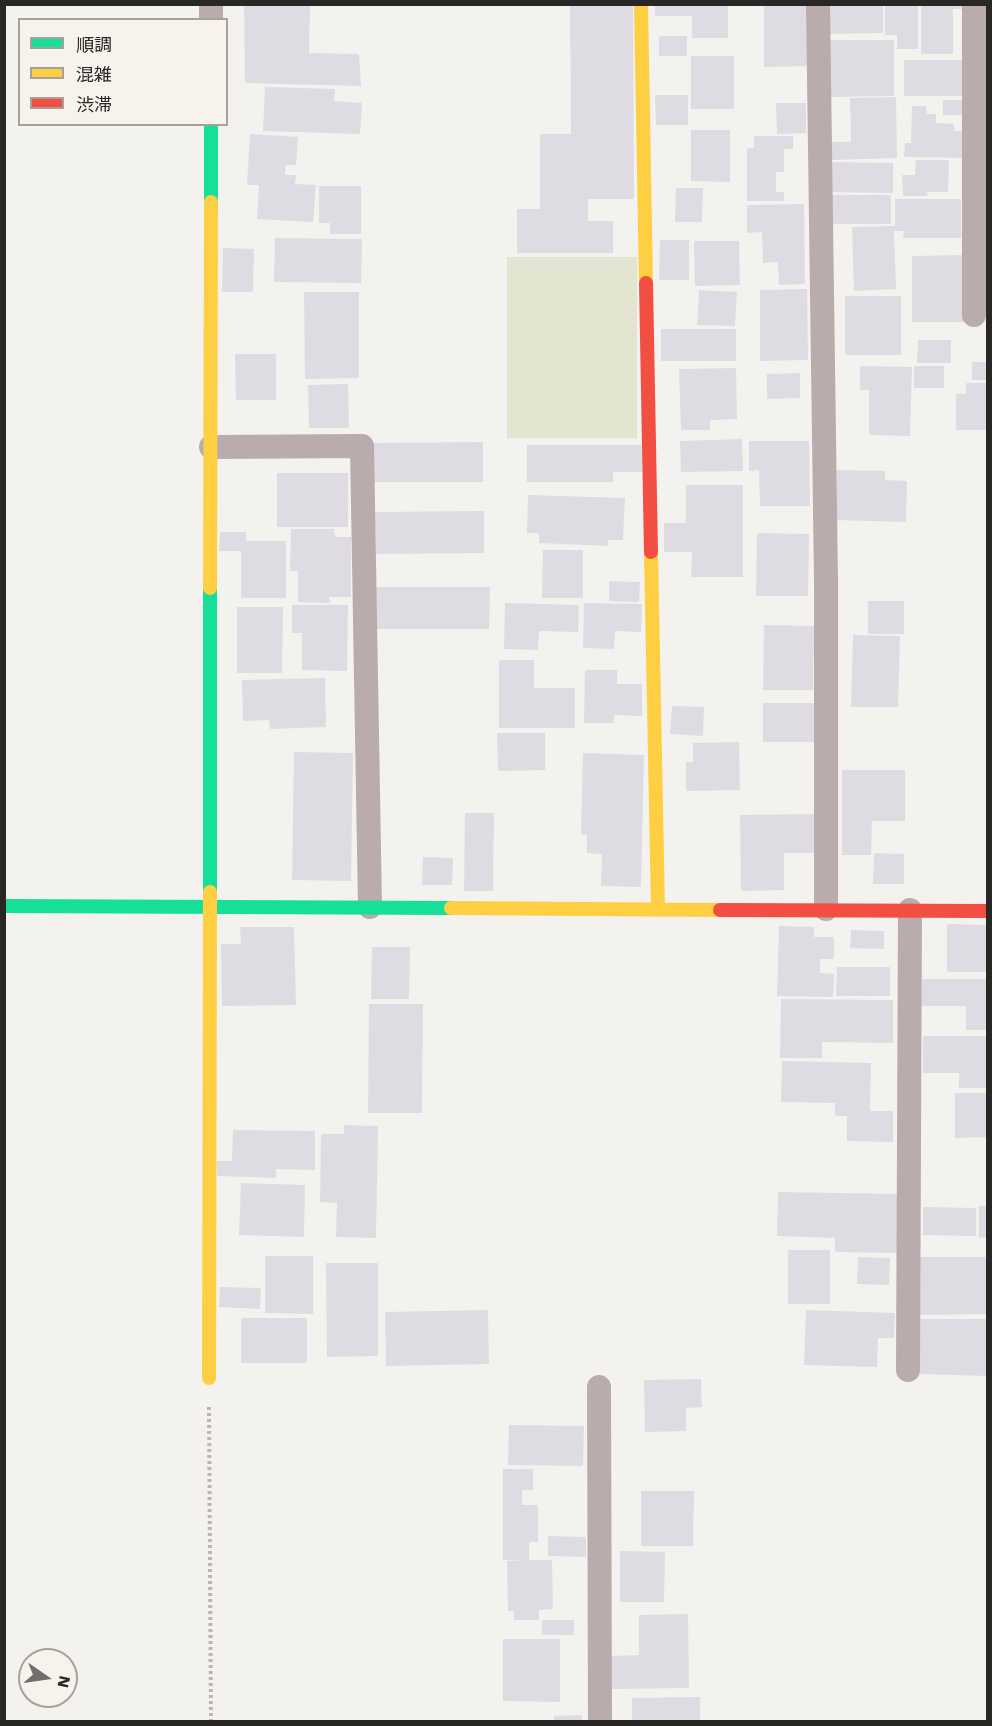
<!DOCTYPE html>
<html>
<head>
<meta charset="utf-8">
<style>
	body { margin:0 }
	#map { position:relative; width:992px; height:1726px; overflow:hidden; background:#f4f2ef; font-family:"Work Sans","Noto Sans JP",sans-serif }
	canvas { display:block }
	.frame { position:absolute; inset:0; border:6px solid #292725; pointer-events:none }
	.legend { position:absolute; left:18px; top:18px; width:210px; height:108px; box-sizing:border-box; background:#f7f2ec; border:2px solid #a5a19c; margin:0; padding:8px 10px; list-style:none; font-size:18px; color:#292725 }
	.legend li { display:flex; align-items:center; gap:12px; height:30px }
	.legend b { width:30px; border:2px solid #a5a19c }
	.north { position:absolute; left:18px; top:1648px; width:60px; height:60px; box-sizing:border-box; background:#f7f2ec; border:2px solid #a5a19c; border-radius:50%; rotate:103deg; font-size:16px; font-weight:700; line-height:24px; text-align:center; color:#292725 }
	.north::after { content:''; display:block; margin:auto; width:21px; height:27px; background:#706e6c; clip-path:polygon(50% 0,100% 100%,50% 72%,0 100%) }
</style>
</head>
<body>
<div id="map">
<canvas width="992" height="1726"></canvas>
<div class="frame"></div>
<ul class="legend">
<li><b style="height:8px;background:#16e098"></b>順調</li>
<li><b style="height:8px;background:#ffcf43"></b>混雑</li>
<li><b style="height:8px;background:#f24e42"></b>渋滞</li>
</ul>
<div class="north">N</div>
</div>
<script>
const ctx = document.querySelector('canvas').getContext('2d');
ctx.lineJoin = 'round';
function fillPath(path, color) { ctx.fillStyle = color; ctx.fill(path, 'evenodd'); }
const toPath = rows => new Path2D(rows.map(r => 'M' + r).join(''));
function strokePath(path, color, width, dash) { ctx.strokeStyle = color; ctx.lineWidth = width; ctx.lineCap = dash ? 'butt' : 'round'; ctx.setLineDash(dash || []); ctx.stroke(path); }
const green = toPath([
	[507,257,637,257,637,438,507,438]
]);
const building = toPath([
	[244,4,310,4,309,53,359,54,361,86,245,83],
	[570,4,633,5,634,199,588,199,588,221,613,221,613,253,517,253,517,209,540,209,540,134,571,134],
	[655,4,728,4,728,38,692,38,692,16,655,16],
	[764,4,808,4,808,66,764,67],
	[830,4,883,4,883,33,830,34],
	[885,4,918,4,918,49,897,49,897,35,885,35],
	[921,4,965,4,965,9,953,9,953,54,921,54],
	[984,12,988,12,988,43,985,43],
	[659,36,687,36,687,56,659,56],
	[830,40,894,40,894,96,830,97],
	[691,56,734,56,734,109,691,109],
	[904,60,963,60,963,96,904,96],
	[265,87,335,89,334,101,362,103,360,134,263,131],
	[655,95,688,95,688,125,656,125],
	[896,97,897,158,831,160,830,142,851,142,850,98],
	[943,100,963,100,963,115,943,115],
	[776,103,806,103,806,133,777,134],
	[912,106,926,106,927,114,936,114,936,123,954,124,954,131,967,131,966,158,904,157,905,143,911,143],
	[691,130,730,130,730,182,691,181],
	[250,134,298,137,296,165,286,165,285,175,296,175,295,184,316,185,313,222,257,219,259,185,247,185],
	[754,136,793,136,793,149,784,149,784,172,776,172,776,192,784,192,784,201,747,201,747,148,754,148],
	[916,160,949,160,948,192,927,192,928,196,903,196,902,175,915,175],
	[827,162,893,163,893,193,827,192],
	[319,186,361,186,361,234,330,234,330,223,319,223],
	[676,188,703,188,702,222,675,222],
	[829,195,891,195,891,224,829,224],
	[895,199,961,199,961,238,903,238,904,231,894,231,896,289,854,291,852,227,895,226],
	[804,204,805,284,779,285,778,262,763,263,762,232,747,233,747,205],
	[982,214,988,214,988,250,981,250],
	[275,238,362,239,361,283,274,282],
	[660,240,689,240,689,280,659,280],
	[694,241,739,241,740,285,695,286],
	[223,248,254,249,253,292,222,292],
	[964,255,964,322,912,322,912,256],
	[807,289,808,360,760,361,760,290],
	[699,290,737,292,735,326,697,325],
	[304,292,359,292,359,378,305,379],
	[845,296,901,296,901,355,845,355],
	[661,329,736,329,736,361,661,361],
	[918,340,951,340,951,363,917,363],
	[235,354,276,354,276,400,236,400],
	[972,362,988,362,988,380,972,380],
	[860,366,912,367,910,436,869,435,869,390,860,390],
	[914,366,944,366,944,388,914,388],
	[736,368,737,419,710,420,710,430,681,430,679,369],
	[800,373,800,398,767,399,767,374],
	[966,383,988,383,988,430,956,430,956,394,966,394],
	[348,384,349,428,309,428,308,385],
	[742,439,743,471,681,472,680,441],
	[749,441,809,441,810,506,760,506,759,470,749,471],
	[483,442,483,482,373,482,373,443],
	[527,445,642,445,642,472,613,472,613,482,527,482],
	[837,470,885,471,885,480,907,481,906,522,836,520],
	[277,473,348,473,348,527,277,527],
	[686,485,743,485,743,577,691,577,692,552,664,552,664,523,686,523],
	[528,495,625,498,623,540,608,540,608,546,539,543,539,533,527,533],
	[484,511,484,553,376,554,375,512],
	[291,529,334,529,335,537,351,537,351,597,329,597,330,603,298,602,298,571,290,571],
	[220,532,246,532,246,541,286,541,286,598,241,598,241,551,219,551],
	[757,533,809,534,808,596,756,596],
	[543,550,583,550,583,598,542,598],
	[609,581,640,582,639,602,609,601],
	[376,587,490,587,489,629,376,629],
	[868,601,904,601,904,634,868,634],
	[505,603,579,605,578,632,539,631,538,650,504,649],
	[584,603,642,604,641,632,615,631,614,649,583,648],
	[292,605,348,605,347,671,302,670,302,633,292,633],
	[237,607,283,607,282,673,237,673],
	[764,625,814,626,813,690,763,690],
	[853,635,900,636,898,707,851,707],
	[499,660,534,660,534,688,575,688,575,728,499,728],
	[585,670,617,670,617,684,642,684,642,716,614,715,614,723,584,723],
	[325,678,326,727,270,729,269,720,243,721,242,680],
	[763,703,814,703,815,742,763,742],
	[672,706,704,707,703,736,670,734],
	[497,733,545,733,545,770,498,771],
	[739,742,740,790,686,791,686,762,693,762,693,743],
	[294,752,353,753,351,881,292,880],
	[583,753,644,755,641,887,601,886,602,854,587,853,587,835,581,835],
	[842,770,905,770,905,821,872,821,871,855,842,855],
	[465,813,494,813,493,891,464,891],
	[814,814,814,853,784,853,784,890,741,891,740,815],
	[874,853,904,854,904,884,873,884],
	[423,857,453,858,452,885,422,885],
	[947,924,988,925,988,972,947,972],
	[779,926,814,927,814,937,834,937,834,959,820,959,820,973,834,974,833,997,777,996],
	[240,927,294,927,296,1005,222,1006,221,944,241,944],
	[851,930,884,931,884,949,850,948],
	[372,947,410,947,409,999,371,999],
	[837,967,890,967,890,996,836,996],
	[922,979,988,979,988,1030,966,1030,966,1006,921,1006],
	[781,999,893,1000,893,1043,822,1042,822,1058,780,1058],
	[369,1004,423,1004,422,1113,368,1113],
	[923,1036,988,1036,988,1088,959,1088,959,1073,923,1073],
	[782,1061,871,1063,870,1111,893,1111,893,1142,847,1141,847,1116,835,1116,835,1103,781,1102],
	[955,1093,988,1093,988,1137,955,1138],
	[344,1125,378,1126,376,1238,336,1237,337,1203,320,1202,321,1134,344,1134],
	[233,1130,315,1131,315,1170,276,1169,276,1178,217,1176,217,1161,232,1161],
	[241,1183,305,1185,304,1237,239,1235],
	[778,1192,899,1194,898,1253,835,1252,835,1238,777,1236],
	[979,1206,988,1206,988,1237,979,1238],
	[923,1207,976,1208,976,1236,923,1235],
	[788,1250,830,1250,830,1304,788,1304],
	[265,1256,313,1256,313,1314,265,1313],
	[858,1257,890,1258,889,1285,857,1284],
	[918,1257,988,1257,988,1314,918,1315],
	[326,1263,378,1263,378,1356,327,1357],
	[220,1287,261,1288,260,1309,219,1307],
	[488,1310,489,1364,386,1366,385,1312],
	[806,1310,895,1313,894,1338,878,1338,877,1367,804,1365],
	[241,1318,307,1318,307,1363,241,1363],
	[920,1319,988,1319,988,1376,919,1374],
	[701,1379,702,1407,686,1408,686,1431,645,1432,644,1380],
	[509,1425,584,1426,583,1466,508,1465],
	[503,1469,533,1469,533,1490,522,1490,522,1505,538,1505,538,1542,529,1542,529,1560,552,1560,553,1609,539,1610,539,1620,514,1620,514,1611,508,1611,507,1561,526,1560,503,1560],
	[641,1491,694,1491,693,1546,641,1546],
	[548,1536,586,1537,586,1557,548,1556],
	[620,1551,665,1552,664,1602,620,1602],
	[688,1614,689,1688,612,1689,611,1656,639,1655,639,1615],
	[542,1620,574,1620,574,1635,542,1635],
	[503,1639,560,1639,560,1702,503,1701],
	[700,1697,700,1722,632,1722,632,1698],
	[582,1715,582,1722,554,1722,554,1716]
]);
const path = toPath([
	[209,1407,211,1722]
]);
const street = toPath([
	[818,4,826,581,826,909],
	[974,4,974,315],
	[211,20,211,4],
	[211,447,362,446,370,907],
	[908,1370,910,910],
	[599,1387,600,1722]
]);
const fast = toPath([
	[211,202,211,124],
	[210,892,210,588],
	[4,906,451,908]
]);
const slow = toPath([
	[641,4,646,283],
	[651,552,658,910],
	[210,588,211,202],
	[451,908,720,910],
	[209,1378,210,892]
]);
const jam = toPath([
	[646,283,651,552],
	[720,910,988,911]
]);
fillPath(green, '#e3e5d1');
fillPath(building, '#dedce2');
strokePath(path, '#bdb5b4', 4, [3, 3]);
strokePath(street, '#baabad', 24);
strokePath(fast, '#16e098', 14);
strokePath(slow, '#ffcf43', 14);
strokePath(jam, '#f24e42', 14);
</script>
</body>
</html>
